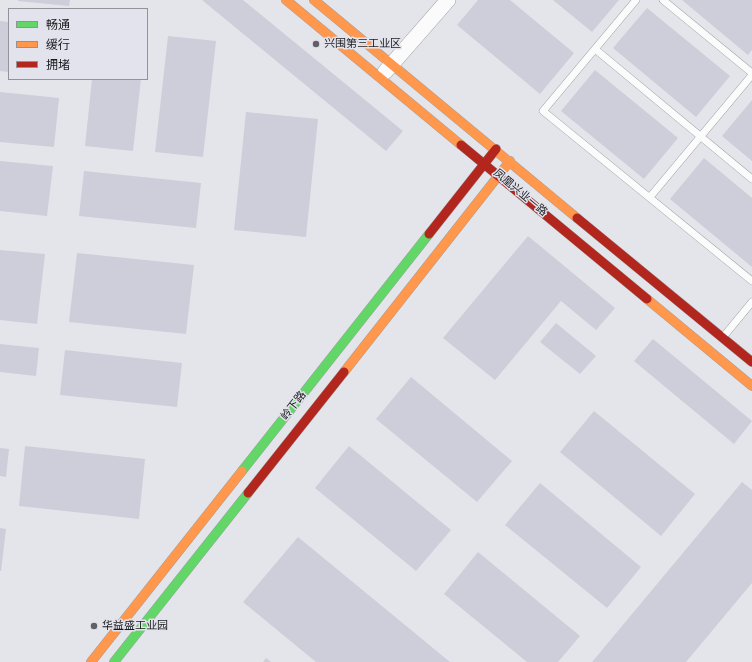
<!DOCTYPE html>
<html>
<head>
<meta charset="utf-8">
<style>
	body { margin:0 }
	#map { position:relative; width:752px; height:662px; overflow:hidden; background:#e4e5ea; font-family:"Titillium Web","Noto Sans SC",sans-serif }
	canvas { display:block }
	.legend { position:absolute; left:8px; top:8px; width:140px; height:72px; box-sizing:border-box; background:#e2e3ec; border:1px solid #929399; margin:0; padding:5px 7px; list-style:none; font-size:12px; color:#1a1a1d }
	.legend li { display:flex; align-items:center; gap:8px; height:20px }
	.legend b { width:20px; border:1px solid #929399 }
</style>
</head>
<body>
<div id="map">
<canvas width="752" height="662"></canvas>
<ul class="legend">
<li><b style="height:5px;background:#63d668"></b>畅通</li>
<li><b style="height:5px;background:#ff974d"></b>缓行</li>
<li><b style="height:5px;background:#b3261e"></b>拥堵</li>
</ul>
</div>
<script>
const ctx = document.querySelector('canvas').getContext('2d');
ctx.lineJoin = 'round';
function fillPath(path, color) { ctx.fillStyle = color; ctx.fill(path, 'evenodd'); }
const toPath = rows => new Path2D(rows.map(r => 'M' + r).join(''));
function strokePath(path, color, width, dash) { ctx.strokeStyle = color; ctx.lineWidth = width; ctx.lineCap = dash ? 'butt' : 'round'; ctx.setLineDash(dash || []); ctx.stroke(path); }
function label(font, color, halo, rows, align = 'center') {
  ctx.font = font + ' "Titillium Web","Noto Sans SC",sans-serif'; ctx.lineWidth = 3; ctx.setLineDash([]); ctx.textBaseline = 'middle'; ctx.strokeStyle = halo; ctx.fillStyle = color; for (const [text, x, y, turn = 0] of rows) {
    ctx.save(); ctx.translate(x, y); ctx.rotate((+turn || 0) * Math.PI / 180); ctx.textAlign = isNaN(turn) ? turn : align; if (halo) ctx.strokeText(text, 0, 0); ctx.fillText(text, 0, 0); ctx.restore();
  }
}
const building = toPath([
	[18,0,70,0,69,6,18,1],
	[202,0,243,0,403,131,386,151],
	[478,0,510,0,574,53,540,94,457,25],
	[553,0,619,0,592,32],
	[682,0,752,0,752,50,748,55],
	[647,8,730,76,696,117,613,48],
	[0,21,9,22,9,72,0,71],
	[168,36,216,41,203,157,155,152],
	[595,70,678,138,644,179,561,111],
	[92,79,141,79,133,151,85,146],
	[0,92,59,98,54,147,0,142],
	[752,100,752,161,722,136],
	[246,112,318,119,306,237,234,230],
	[704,158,752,198,752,267,670,199],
	[0,161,53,166,47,216,0,211],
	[84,171,201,183,196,228,79,216],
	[528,236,615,308,596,330,561,301,495,380,443,338],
	[0,250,45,254,37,324,0,320],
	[77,253,194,265,186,334,69,322],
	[556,323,596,356,580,374,540,342],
	[653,339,752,421,734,444,634,361],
	[0,344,39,348,36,376,0,372],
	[65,350,182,363,177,407,60,395],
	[411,377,512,461,477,502,376,419],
	[594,411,695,494,661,536,560,452],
	[25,446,145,459,139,519,19,506],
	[349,446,451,530,416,571,315,488],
	[0,448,9,449,6,477,0,476],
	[742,482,752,490,752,583,686,662,592,662],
	[540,483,641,567,607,608,505,525],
	[0,528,6,529,1,571,0,571],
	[298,537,450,662,316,662,243,602],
	[478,552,580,636,558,662,527,662,444,594],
	[266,658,271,662,263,662]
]);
const lane = toPath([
	[636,0,543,111,752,281],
	[663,0,752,73],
	[595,49,752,179],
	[650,197,752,75],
	[724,336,752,302]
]);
const street = toPath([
	[385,72,448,0]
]);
const fast = toPath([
	[242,471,429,234],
	[114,662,248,493]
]);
const slow = toPath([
	[286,0,461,145],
	[314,0,577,218],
	[647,299,752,386],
	[344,372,510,161],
	[91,662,242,471]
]);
const jam = toPath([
	[461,145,647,299],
	[577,218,752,362],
	[429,234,496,149],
	[248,493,344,372]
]);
const markers = [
	[316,44,4,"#616165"],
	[94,626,4,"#616165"]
];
const poiNames = [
	["兴围第三工业区",324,44],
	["华益盛工业园",102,626]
];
const streetNames = [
	["凤凰兴业一路",520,193,40],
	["岭下路",294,406,-52]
];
fillPath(building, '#cdced9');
strokePath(lane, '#9e9fa2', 8);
strokePath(street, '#9e9fa2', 16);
strokePath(fast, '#9e9fa2', 10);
strokePath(slow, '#9e9fa2', 10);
strokePath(jam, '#9e9fa2', 10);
strokePath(lane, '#fbfbfc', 7);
strokePath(street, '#fbfbfc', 15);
strokePath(fast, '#63d668', 9);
strokePath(slow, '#ff974d', 9);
strokePath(jam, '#b3261e', 9);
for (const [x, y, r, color] of markers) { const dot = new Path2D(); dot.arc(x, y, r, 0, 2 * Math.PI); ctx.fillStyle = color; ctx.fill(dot); strokePath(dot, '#e2e3ec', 1.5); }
label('11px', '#1a1a1d', '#e2e3ec', poiNames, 'left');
label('11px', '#1a1a1d', '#e2e3ec', streetNames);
</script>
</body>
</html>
